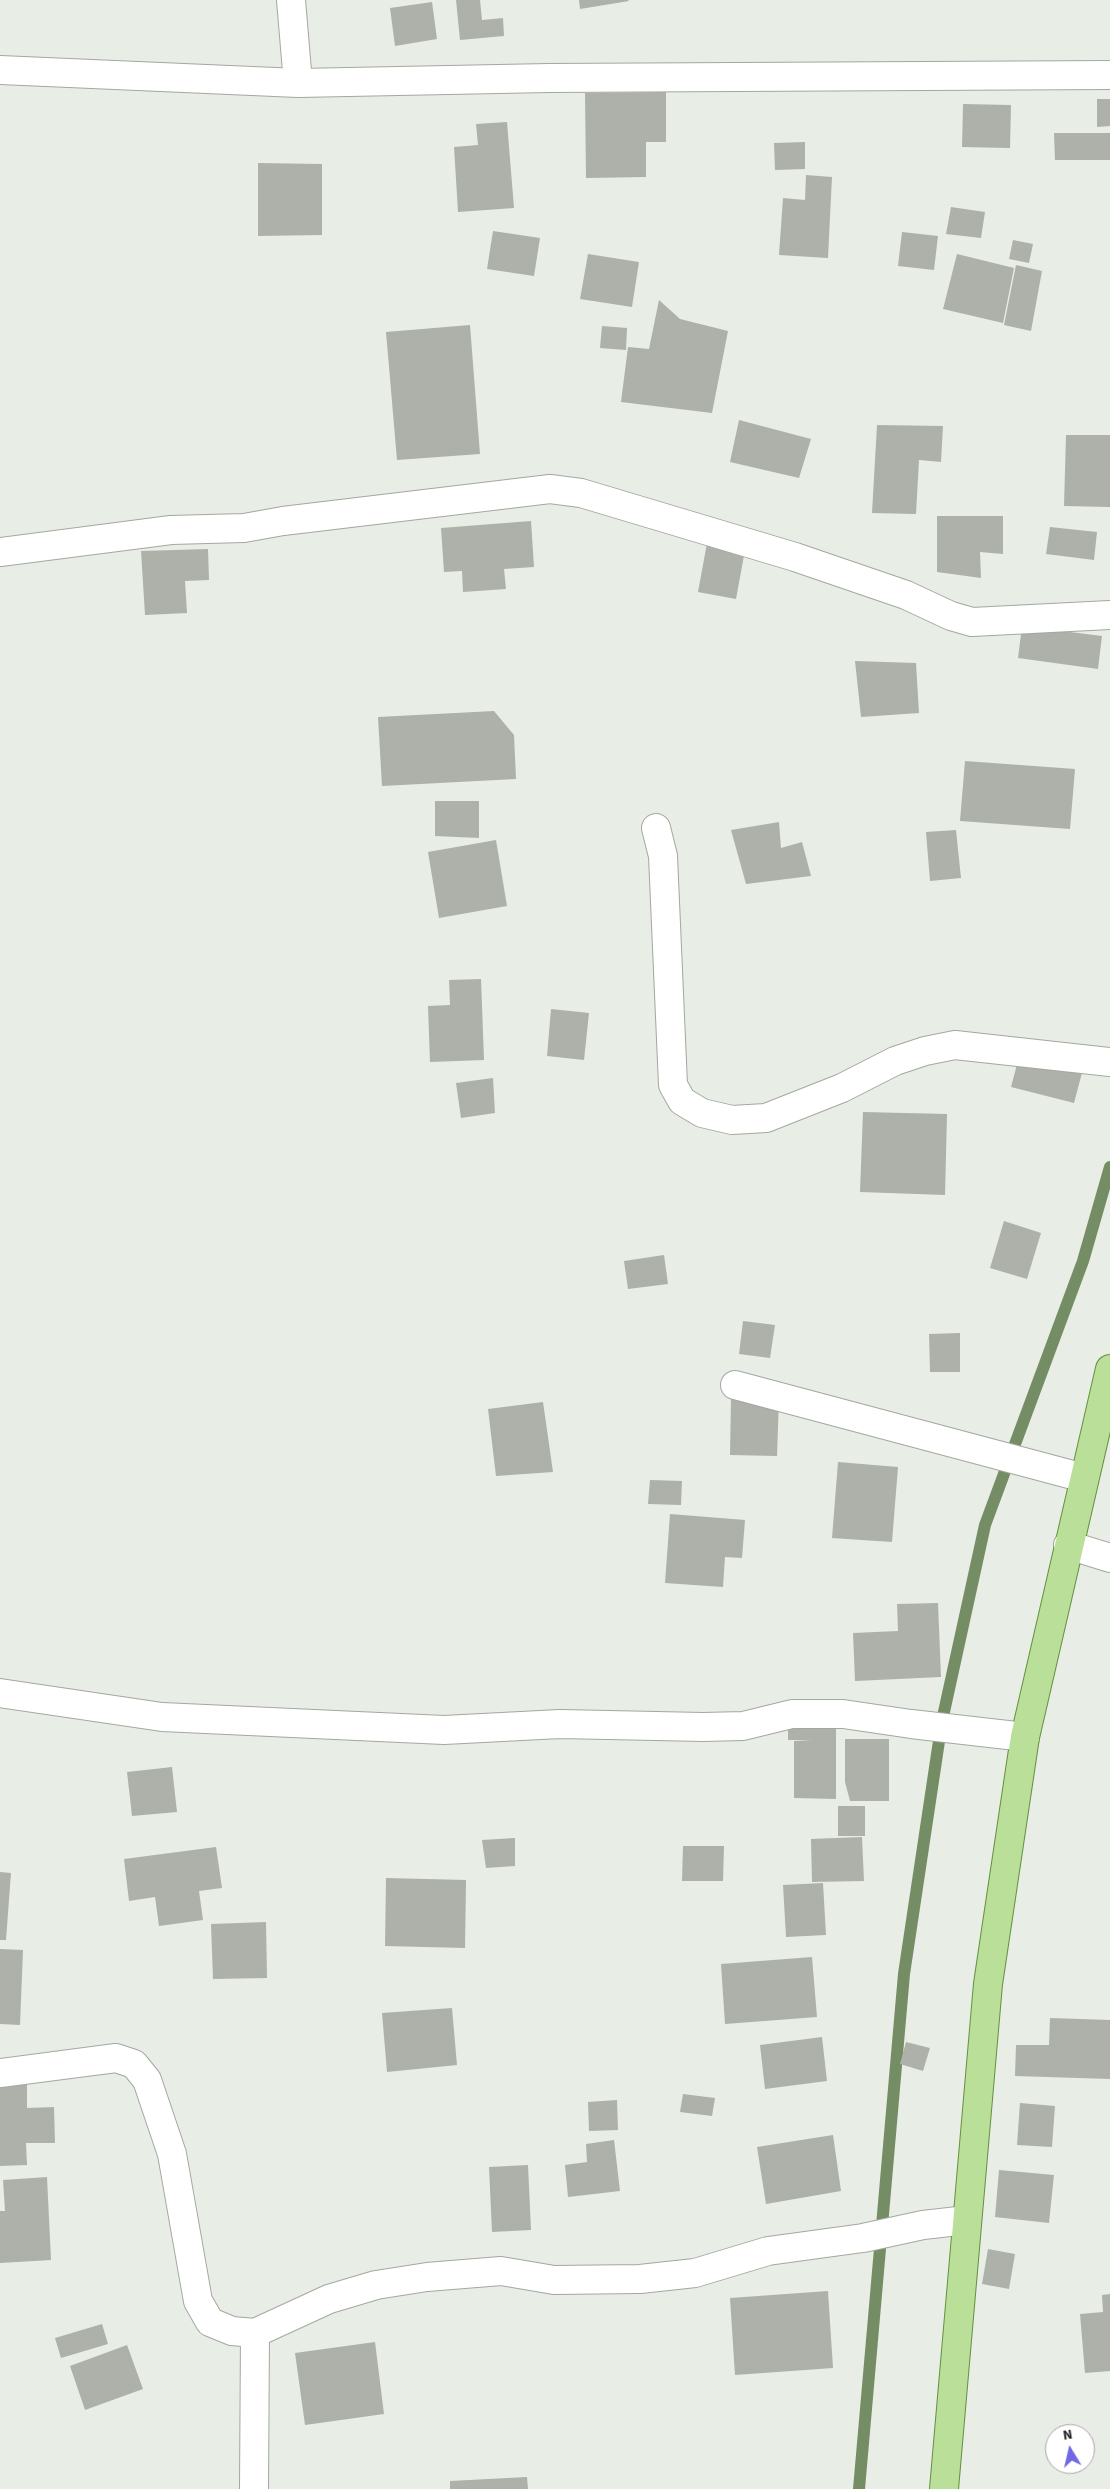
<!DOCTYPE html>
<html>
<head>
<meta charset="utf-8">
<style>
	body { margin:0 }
	#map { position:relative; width:1110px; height:2489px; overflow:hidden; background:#e8ede5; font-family:"Source Sans 3",sans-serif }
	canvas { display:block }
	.north { position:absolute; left:1045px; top:2424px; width:50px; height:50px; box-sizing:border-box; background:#fff; border:1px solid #a6a7a5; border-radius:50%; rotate:351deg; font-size:14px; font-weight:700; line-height:20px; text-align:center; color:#20221f }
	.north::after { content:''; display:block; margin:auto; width:18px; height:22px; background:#7168e2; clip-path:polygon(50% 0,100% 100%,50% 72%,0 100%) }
</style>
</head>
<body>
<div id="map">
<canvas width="1110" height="2489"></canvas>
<div class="north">N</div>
</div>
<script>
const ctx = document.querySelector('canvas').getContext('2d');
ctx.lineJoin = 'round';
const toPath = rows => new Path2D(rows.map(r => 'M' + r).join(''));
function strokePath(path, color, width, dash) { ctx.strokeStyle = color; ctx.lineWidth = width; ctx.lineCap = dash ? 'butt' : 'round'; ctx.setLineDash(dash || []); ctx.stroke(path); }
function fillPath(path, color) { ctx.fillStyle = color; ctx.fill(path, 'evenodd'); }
const stream = toPath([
	[859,2489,904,1974,942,1721,985,1525,1083,1261,1110,1167]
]);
const building = toPath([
	[456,0,480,0,482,20,503,18,504,36,460,40],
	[579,0,628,0,629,1,580,9],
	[432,2,437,39,395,46,390,8],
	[666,92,666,142,646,142,646,177,586,178,585,93],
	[1097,99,1110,99,1110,126,1097,127],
	[963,104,1011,105,1010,148,962,147],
	[507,122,514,208,458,212,454,147,478,145,476,124],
	[1054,133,1110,133,1110,160,1055,160],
	[805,142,805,169,775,170,774,143],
	[258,163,322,164,322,235,258,236],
	[806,175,832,177,828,258,779,255,783,198,805,200],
	[951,207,985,212,981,238,946,234],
	[493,231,540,238,534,276,487,269],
	[902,232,938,236,934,270,898,266],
	[1013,240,1033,244,1029,263,1009,259],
	[588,254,639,262,632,307,580,299],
	[957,254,1014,268,1003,323,943,309],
	[1016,265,1042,271,1031,331,1004,325],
	[659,300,680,319,728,331,712,413,621,402,628,347,649,349],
	[470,325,480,454,397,460,386,332],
	[602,326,627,328,626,350,600,348],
	[739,420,811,439,799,478,730,462],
	[877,425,943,426,941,462,919,460,916,514,872,513],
	[1066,435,1110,435,1110,507,1064,506],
	[937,516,1003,516,1003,554,980,552,981,578,937,572],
	[531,521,534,567,504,569,506,589,463,592,462,571,444,572,441,528],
	[1050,527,1097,532,1094,560,1046,554],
	[707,543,745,550,736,599,698,592],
	[208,549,209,580,185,581,187,613,145,615,141,551],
	[1022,626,1102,636,1098,669,1018,658],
	[855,661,916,663,919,713,861,717],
	[494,711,514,735,516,779,382,786,378,717],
	[965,761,1075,769,1070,829,960,821],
	[435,801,479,801,479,838,435,836],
	[779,822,781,848,802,842,811,876,746,884,731,830],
	[956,830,961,878,930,881,926,832],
	[496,840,507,906,439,918,428,852],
	[481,979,484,1060,430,1062,428,1006,450,1005,449,980],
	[551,1009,589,1013,584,1060,547,1056],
	[1020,1053,1083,1069,1074,1103,1011,1087],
	[493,1078,495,1113,461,1118,456,1083],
	[863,1112,947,1114,945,1195,860,1192],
	[1004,1221,1041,1233,1027,1279,990,1268],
	[664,1255,668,1284,628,1289,624,1261],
	[743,1321,775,1325,770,1358,739,1354],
	[960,1333,960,1372,930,1372,929,1334],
	[731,1398,779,1398,777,1456,730,1455],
	[543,1402,553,1472,496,1476,488,1409],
	[838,1462,898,1467,892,1542,832,1538],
	[650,1480,682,1481,681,1505,648,1504],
	[670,1514,745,1520,742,1558,725,1557,723,1587,665,1583],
	[938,1603,941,1677,855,1681,853,1633,898,1631,897,1604],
	[788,1716,836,1716,836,1799,794,1798,794,1741,812,1740,788,1740],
	[845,1739,889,1739,889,1801,850,1801,845,1782],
	[172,1767,177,1812,132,1816,127,1772],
	[838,1806,865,1806,865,1836,838,1836],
	[862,1837,864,1881,812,1882,811,1839],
	[515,1838,515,1866,486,1868,482,1840],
	[683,1846,724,1846,723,1881,682,1881],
	[216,1847,222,1888,199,1891,203,1920,159,1926,155,1897,129,1901,124,1859],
	[0,1872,11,1873,6,1940,0,1940],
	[386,1878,466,1880,465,1948,385,1946],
	[823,1883,826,1935,786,1937,783,1885],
	[266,1922,267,1978,213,1979,211,1924],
	[0,1949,23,1950,20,2025,0,2024],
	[812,1957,817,2017,725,2024,721,1964],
	[452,2008,457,2065,387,2072,382,2013],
	[1050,2018,1110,2020,1110,2079,1015,2076,1016,2045,1049,2045],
	[822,2037,827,2081,765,2089,760,2045],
	[906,2042,930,2048,923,2071,900,2064],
	[27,2081,27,2108,54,2107,55,2143,26,2143,27,2165,0,2166,0,2082],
	[683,2094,715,2098,712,2116,680,2112],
	[617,2100,618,2130,589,2131,588,2102],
	[1020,2103,1055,2106,1052,2147,1017,2145],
	[833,2135,841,2191,766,2204,757,2147],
	[614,2140,620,2191,568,2197,565,2165,587,2162,586,2144],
	[528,2165,531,2230,492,2232,489,2167],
	[999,2170,1054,2175,1049,2223,995,2217],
	[47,2177,51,2260,0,2263,0,2211,5,2211,3,2180],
	[988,2249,1015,2254,1009,2289,982,2284],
	[828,2291,833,2368,735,2375,730,2298],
	[1110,2294,1110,2371,1085,2373,1080,2314,1103,2312,1102,2295],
	[102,2324,108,2344,61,2358,55,2338],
	[375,2342,384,2414,305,2425,295,2353],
	[127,2345,143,2389,85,2410,70,2366],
	[527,2477,528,2489,450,2489,450,2481]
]);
const minor = toPath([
	[291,0,298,83],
	[0,70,298,83,549,78,1110,75],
	[0,552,171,530,244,528,283,521,550,489,581,493,795,557,906,595,951,616,972,622,1110,615],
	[656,828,663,856,673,1085,682,1101,702,1113,732,1120,766,1118,842,1088,895,1061,925,1051,955,1045,1110,1062],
	[735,1385,1084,1478],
	[1068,1545,1110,1558],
	[0,1693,162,1717,444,1730,560,1724,703,1727,743,1726,792,1714,843,1714,911,1724,1025,1737],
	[0,2073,116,2058,134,2064,147,2080,172,2154,198,2301,210,2322,232,2331,255,2333,329,2299,376,2285,427,2277,501,2271,554,2280,640,2279,695,2273,768,2251,863,2238,923,2225,967,2220],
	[254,2489,255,2333]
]);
const major = toPath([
	[944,2489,988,1984,1025,1737,1110,1369]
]);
strokePath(stream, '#758d64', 12);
fillPath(building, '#adb1aa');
strokePath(minor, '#a3a8a0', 30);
strokePath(major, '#658f41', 30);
strokePath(minor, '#fff', 28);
strokePath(major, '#b9df98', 28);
</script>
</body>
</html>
